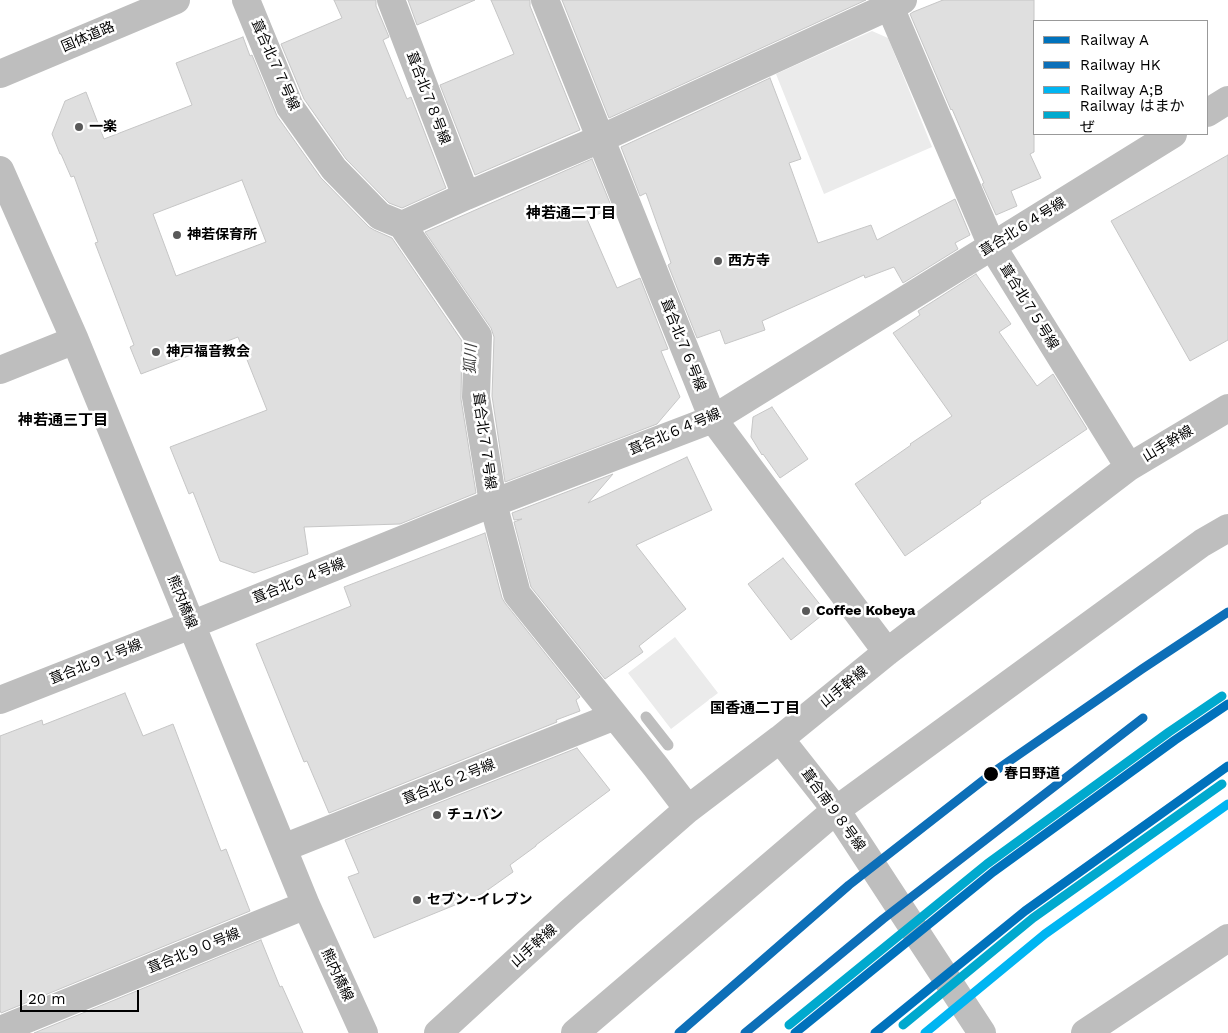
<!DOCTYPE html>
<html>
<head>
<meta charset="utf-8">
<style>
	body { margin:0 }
	#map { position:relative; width:1228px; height:1033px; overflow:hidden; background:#fff; font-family:"Work Sans","Noto Sans JP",sans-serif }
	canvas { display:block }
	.legend { position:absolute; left:1033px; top:20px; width:175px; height:115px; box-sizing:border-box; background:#fff; border:1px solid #999; margin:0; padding:6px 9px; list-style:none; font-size:15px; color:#000 }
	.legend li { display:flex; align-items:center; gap:10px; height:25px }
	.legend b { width:25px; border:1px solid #999 }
	.scale { position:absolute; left:20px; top:990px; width:119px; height:22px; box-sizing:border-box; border:2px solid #000; border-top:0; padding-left:6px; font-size:15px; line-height:18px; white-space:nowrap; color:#000; -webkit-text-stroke:4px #fff; paint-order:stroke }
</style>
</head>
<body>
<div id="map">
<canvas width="1228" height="1033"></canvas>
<ul class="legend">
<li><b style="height:6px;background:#0072bc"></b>Railway A</li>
<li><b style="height:6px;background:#0d6fb8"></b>Railway HK</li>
<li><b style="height:6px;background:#00b5f2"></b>Railway A;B</li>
<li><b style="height:6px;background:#00a9ce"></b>Railway はまかぜ</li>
</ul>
<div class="scale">20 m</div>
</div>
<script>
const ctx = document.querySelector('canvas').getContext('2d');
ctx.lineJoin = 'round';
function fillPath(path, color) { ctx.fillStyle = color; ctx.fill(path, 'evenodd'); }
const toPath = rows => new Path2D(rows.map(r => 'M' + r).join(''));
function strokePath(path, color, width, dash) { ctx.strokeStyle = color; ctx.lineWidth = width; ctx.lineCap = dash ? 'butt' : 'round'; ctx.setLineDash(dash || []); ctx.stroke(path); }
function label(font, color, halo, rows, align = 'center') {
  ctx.font = font + ' "Work Sans","Noto Sans JP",sans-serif'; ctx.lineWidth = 5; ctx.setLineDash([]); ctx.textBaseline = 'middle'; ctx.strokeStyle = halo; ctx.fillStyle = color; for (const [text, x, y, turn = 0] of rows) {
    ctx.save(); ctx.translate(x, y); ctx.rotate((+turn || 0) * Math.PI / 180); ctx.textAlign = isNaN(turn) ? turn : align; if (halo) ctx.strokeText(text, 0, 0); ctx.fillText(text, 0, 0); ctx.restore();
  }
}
const green = toPath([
	[872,31,888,38,932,147,824,194,776,74],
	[675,637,718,693,671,729,628,673]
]);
const stream = toPath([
	[646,717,668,745]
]);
const building = toPath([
	[334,0,376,0,376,6,389,37,383,40,407,99,411,97,446,188,402,208,389,203,346,159,304,99,281,44,342,18,334,0],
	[408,0,475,0,417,25,408,0],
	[491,0,530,0,530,6,580,130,475,175,440,85,514,54,491,0],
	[562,0,866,0,609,118,562,0],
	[943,0,1034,0,1034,152,1030,154,1041,178,1011,191,1017,206,996,215,982,184,984,183,952,109,951,110,910,14,913,12,943,0],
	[243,37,250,56,252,55,277,116,321,178,369,227,374,230,392,238,462,341,461,399,476,493,400,524,304,527,308,554,254,573,220,561,193,492,189,494,170,447,267,410,238,337,141,374,130,347,134,345,95,243,98,242,74,176,71,177,61,154,60,154,52,134,65,101,86,92,104,139,192,105,176,63,243,37],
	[242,180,266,242,176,276,153,214,242,180],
	[770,78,801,159,789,163,818,243,871,225,877,240,955,199,970,235,955,243,958,249,903,283,894,267,865,278,864,275,762,321,765,330,725,344,720,330,697,338,668,265,671,263,646,193,640,196,621,147,770,78],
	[1228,155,1228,340,1190,361,1111,221,1228,155],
	[592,159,612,208,587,219,617,288,640,278,668,349,661,351,680,397,657,424,505,482,492,396,494,337,491,328,425,232,592,159],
	[976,274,1011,324,999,332,1037,386,1053,374,1087,429,980,501,981,503,905,556,855,484,911,445,910,444,952,416,893,333,920,315,918,311,976,274],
	[772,407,808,459,780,478,763,454,762,455,751,437,753,417,772,407],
	[687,457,712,510,636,545,686,609,639,646,643,652,605,679,531,587,514,522,522,519,514,520,512,513,613,474,588,503,687,457],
	[485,533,502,598,505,603,580,697,576,700,580,711,556,720,557,722,329,813,307,761,304,762,256,644,351,606,344,587,485,533],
	[783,558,826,612,791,640,748,584,783,558],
	[125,693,143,736,173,724,221,851,226,849,250,911,1,1013,0,1010,0,736,42,720,43,725,125,693],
	[577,748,610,790,536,845,536,846,510,865,513,872,482,894,374,938,348,877,359,873,345,840,577,748],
	[261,940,280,987,282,986,303,1033,34,1033,261,940]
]);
const minor = toPath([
	[246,0,290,107,334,169,380,216,402,225,478,336,476,397,493,503,517,594,656,767,688,809],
	[391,0,466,196],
	[545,0,713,419,857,612,887,652],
	[887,0,992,246,1129,467],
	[0,74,176,0],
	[1207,113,1228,100],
	[0,170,75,340,306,905,364,1033],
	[402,225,466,196,600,139,903,0],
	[0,370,75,340],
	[0,700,191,625,493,503,713,419,1173,134],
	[780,739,836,810,982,1033],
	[283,848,615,716],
	[0,1030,306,905],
	[438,1033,569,913,688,809,780,739,887,652,1129,467,1228,408],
	[575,1033,836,810,1202,543,1228,528],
	[1085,1033,1228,938]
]);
const rail1 = toPath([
	[795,1033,993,872,1175,740,1228,704],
	[875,1033,1025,911,1228,766]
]);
const rail2 = toPath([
	[679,1033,849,885,995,771,1142,669,1228,612],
	[745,1033,883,919,1143,718]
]);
const rail3 = toPath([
	[925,1033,1045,934,1228,804]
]);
const rail4 = toPath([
	[789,1025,987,864,1169,732,1222,696],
	[903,1025,1033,918,1222,784]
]);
const markers = [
	[79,127,5,"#595959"],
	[177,235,5,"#595959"],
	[718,261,5,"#595959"],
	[156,352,5,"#595959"],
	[806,611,5,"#595959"],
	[991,774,8,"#000"],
	[437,815,5,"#595959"],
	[417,900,5,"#595959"]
];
const streetNames = [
	["国体道路",88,37,-23],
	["葺合北７７号線",275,65,66],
	["葺合北７８号線",428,98,69],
	["葺合北６４号線",1023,227,-32],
	["葺合北７５号線",1029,307,58],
	["葺合北７６号線",683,345,68],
	["葺合北６４号線",675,432,-23],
	["葺合北７７号線",484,441,82],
	["山手幹線",1168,444,-31],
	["葺合北６４号線",299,581,-22],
	["熊内橋線",182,602,68],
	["葺合北９１号線",96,662,-22],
	["山手幹線",844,687,-39],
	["葺合北６２号線",449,782,-22],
	["葺合南９８号線",833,810,54],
	["山手幹線",534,946,-42],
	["葺合北９０号線",194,951,-22],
	["熊内橋線",337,975,65]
];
const poiNames = [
	["一楽",89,127],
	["神若保育所",187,235],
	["西方寺",728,261],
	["神戸福音教会",166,352],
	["Coffee Kobeya",816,611],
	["チュバン",447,815],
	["セブン-イレブン",427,900]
];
const stopNames = [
	["春日野道",1004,774]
];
const neighbourhoodNames = [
	["神若通二丁目",571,214],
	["神若通三丁目",63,421],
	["国香通二丁目",755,709]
];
const waterNames = [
	["狐川",471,359,-88]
];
fillPath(green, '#ebebeb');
strokePath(stream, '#bebebe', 11);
fillPath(building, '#dfdfdf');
strokePath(building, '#c6c6c6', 1);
strokePath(minor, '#bebebe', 28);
strokePath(rail1, '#0072bc', 9);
strokePath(rail2, '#0d6fb8', 9);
strokePath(rail3, '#00b5f2', 9);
strokePath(rail4, '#00a9ce', 9);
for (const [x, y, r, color] of markers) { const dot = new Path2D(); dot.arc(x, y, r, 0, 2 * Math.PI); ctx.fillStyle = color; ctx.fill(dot); strokePath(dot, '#fff', 2); }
label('14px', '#000', '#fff', streetNames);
label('bold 14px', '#000', '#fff', poiNames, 'left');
label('bold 14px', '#000', '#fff', stopNames, 'left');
label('bold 15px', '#000', '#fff', neighbourhoodNames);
label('italic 15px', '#434343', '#fff', waterNames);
</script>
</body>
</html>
